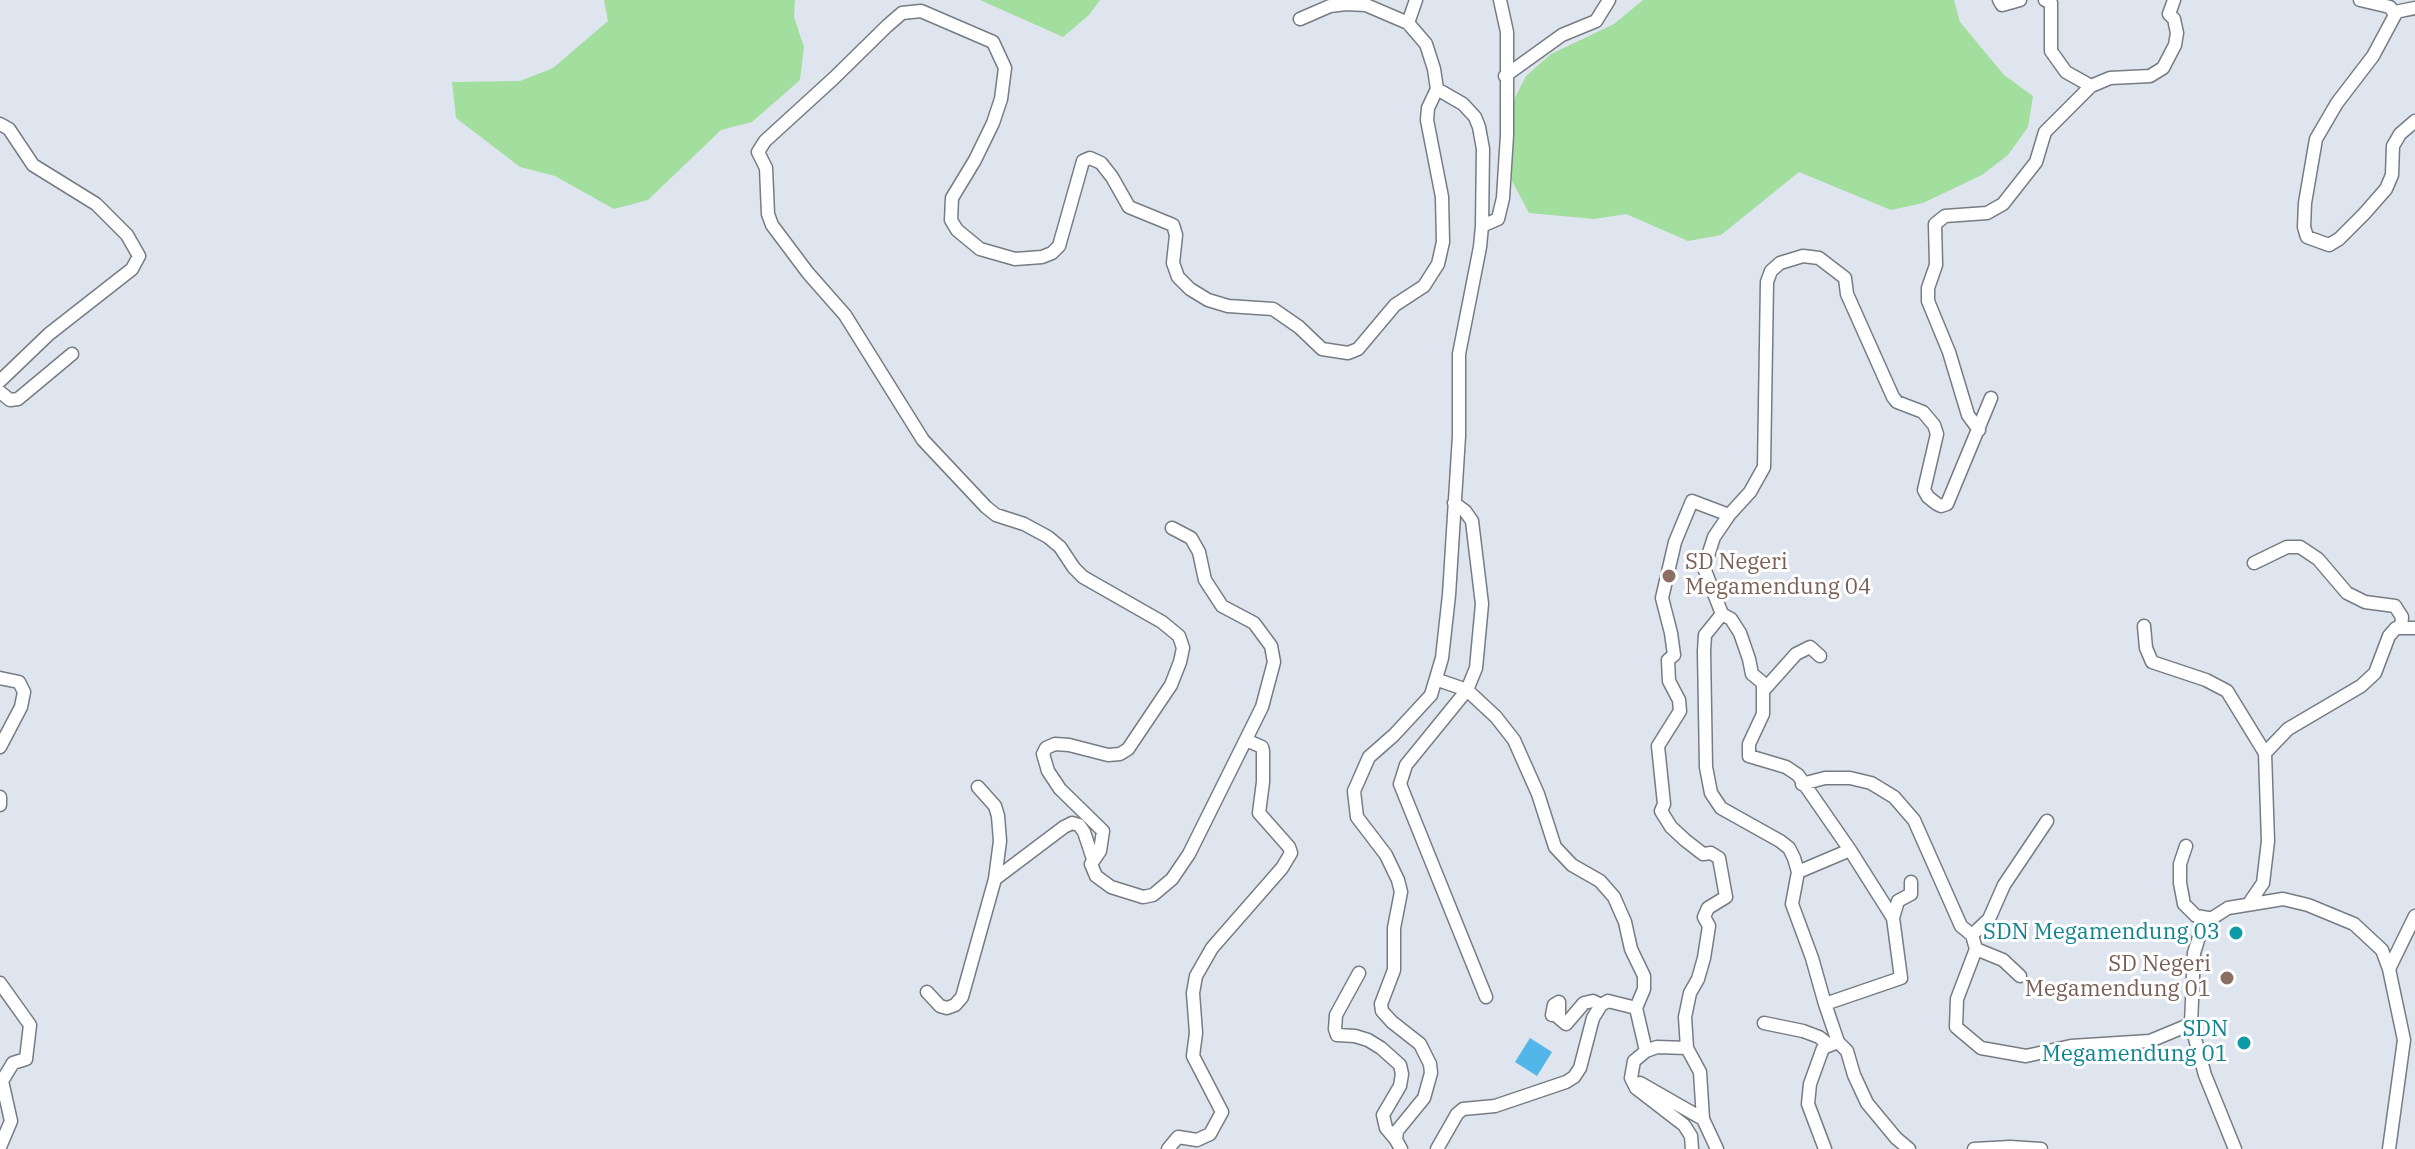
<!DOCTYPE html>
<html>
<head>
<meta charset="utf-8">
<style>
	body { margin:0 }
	canvas { display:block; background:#dfe5ee }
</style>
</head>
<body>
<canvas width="2415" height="1149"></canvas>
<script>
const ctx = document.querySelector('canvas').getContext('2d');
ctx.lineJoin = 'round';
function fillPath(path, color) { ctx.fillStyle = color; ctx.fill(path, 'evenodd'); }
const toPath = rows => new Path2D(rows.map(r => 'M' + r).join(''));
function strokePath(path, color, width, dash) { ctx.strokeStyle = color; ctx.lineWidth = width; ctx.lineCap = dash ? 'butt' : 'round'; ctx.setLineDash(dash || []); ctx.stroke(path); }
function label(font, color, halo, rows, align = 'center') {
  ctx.font = font + ' "IBM Plex Serif",serif'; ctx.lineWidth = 6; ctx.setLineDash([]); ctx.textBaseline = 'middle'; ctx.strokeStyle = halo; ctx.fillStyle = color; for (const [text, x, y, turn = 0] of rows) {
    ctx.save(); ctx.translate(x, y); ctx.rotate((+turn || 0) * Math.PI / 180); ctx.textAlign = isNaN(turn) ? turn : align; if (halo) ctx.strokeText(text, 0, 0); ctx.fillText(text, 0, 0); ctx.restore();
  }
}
const green = toPath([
	[604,0,795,0,794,17,804,47,800,80,752,122,721,130,648,200,614,209,555,176,520,167,456,118,452,82,520,81,553,68,608,21],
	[980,0,1100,0,1089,15,1063,37],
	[1643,0,1954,0,1960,22,2004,75,2033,96,2028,127,2008,155,1982,175,1923,203,1891,210,1799,172,1721,235,1688,241,1626,214,1594,219,1529,213,1512,181,1508,111,1526,76,1551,54,1614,24]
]);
const water = toPath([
	[1530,1038,1552,1052,1537,1076,1515,1062]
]);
const minor = toPath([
	[1416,0,1408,23,1426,44,1434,69,1437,89],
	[1999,0,2002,5,2020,0],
	[2045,0,2051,3,2051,51,2066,72,2091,86],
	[2360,0,2390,7,2395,15,2373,56,2337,103,2316,139,2305,203,2304,227,2307,237,2329,245,2339,239,2364,214,2386,189,2392,175,2393,146,2400,134,2415,121],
	[2395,12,2415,8],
	[1300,19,1330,6,1346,4,1366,5,1408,23],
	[1505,76,1562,35,1596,21,1609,0],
	[0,124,9,129,33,165,96,204,127,235,139,256,132,269,49,334,0,381],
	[0,392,10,400,18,399,72,354],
	[1979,430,1968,415,1949,352,1928,301,1928,288,1936,265,1935,224,1945,216,1987,213,2003,204,2036,162,2045,132,2091,86,2110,78,2150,76,2163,68,2175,45,2177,33,2174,19,2169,14,2174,0],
	[1454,503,1465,511,1472,521,1482,604,1476,668,1467,690,1406,765,1400,784,1486,997],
	[1172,528,1191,538,1199,552,1205,580,1222,606,1254,623,1271,646,1274,662,1262,707,1189,854,1172,879,1153,895,1143,897,1111,887,1096,876,1091,864,1100,851,1103,831,1060,789,1048,771,1043,754,1046,748,1055,744,1069,745,1108,755,1120,754,1128,749,1171,685,1180,662,1183,648,1179,636,1162,622,1083,577,1074,568,1060,547,1048,537,1024,524,996,515,986,507,923,440,845,315,808,273,772,225,768,214,766,168,758,152,765,141,834,78,887,26,902,13,921,11,993,42,1005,68,1001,99,993,123,975,160,952,198,951,220,957,230,980,249,1015,259,1042,257,1052,253,1059,246,1083,161,1090,158,1101,163,1112,177,1129,207,1173,225,1176,235,1173,263,1178,277,1190,289,1208,300,1228,306,1273,309,1299,327,1322,349,1348,353,1358,349,1395,305,1424,286,1438,264,1443,242,1442,197,1427,120,1428,108,1437,89,1463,104,1475,117,1479,127,1483,149,1482,226],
	[2254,563,2287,547,2300,547,2318,559,2347,593,2365,602,2395,606,2402,617,2401,628],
	[1722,614,1705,635,1704,651,1706,767,1711,793,1721,808,1780,841,1789,848,1794,858,1798,872,1792,904,1812,958,1825,1004],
	[2144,626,2146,648,2152,662,2206,680,2227,691,2265,753],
	[1820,656,1810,647,1796,654,1763,691,1763,714,1749,744,1749,756,1786,767,1798,775,1850,850,1893,918],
	[0,678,19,682,24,692,21,707,0,747],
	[1438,680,1467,690,1496,717,1514,740,1538,794,1555,847,1572,865,1600,881,1614,897,1625,922,1631,949,1644,976,1644,989,1636,1008],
	[1763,691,1763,683,1752,674,1749,659,1740,633,1731,619,1722,614,1704,568,1714,537,1729,515,1750,492,1764,467,1767,282,1771,271,1780,263,1803,256,1819,258,1845,278,1847,294,1893,397,1897,402,1923,412,1934,425,1937,434,1924,490,1928,497,1937,504,1941,506,1947,504,1991,398],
	[1802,784,1825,778,1850,778,1871,783,1894,797,1914,820,1961,926,1972,935,1976,949,2003,960,2020,976],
	[978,787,995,806,998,816,1000,841,995,879,1064,827,1072,823,1079,825,1084,832,1093,859],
	[0,797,0,805],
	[2186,846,2180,864,2180,883,2184,904,2196,916,2208,918],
	[1798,872,1850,850],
	[2250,902,2263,883,2268,841,2265,753,2288,729,2361,686,2375,673,2389,636,2396,628,2415,628],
	[1972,935,1989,919,2004,885,2047,821],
	[1976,949,1957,999,1956,1027,1981,1048,2026,1056,2071,1046,2150,1041,2191,1024],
	[1359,973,1336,1015,1335,1029,1337,1035,1355,1036,1368,1040,1381,1048,1400,1065,1402,1074,1400,1086,1383,1115,1386,1128,1396,1140],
	[0,983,30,1025,26,1059,13,1063,2,1081,11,1121,0,1147],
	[927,992,940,1006,947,1008,955,1005,962,997,995,879],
	[1552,1015,1554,1005,1559,1002,1559,1018,1566,1024,1584,1003,1593,1001,1601,1005],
	[1764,1023,1803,1031,1819,1037,1828,1044],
	[1838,1042,1825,1004,1901,978,1893,918,1898,901,1911,894,1911,882],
	[1687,1048,1685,1017,1690,993,1698,979,1704,958,1709,926,1704,917,1708,908,1726,897,1719,858,1711,853,1703,854,1685,840,1671,827,1661,811,1664,804,1658,746,1680,711,1679,700,1669,681,1668,660,1674,655,1671,633,1662,598,1675,542,1692,501,1729,515],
	[1640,1083,1703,1119],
	[1168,1149,1178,1137,1197,1140,1210,1134,1222,1112,1193,1056,1196,1033,1193,993,1196,976,1212,948,1282,868,1291,853,1289,847,1259,813,1263,782,1263,751,1262,747,1246,740],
	[1401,1149,1396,1140,1397,1131,1424,1098,1431,1073,1430,1064,1420,1044,1392,1022,1382,1011,1381,1004,1394,970,1394,928,1401,892,1398,880,1386,855,1357,817,1354,791,1369,757,1394,735,1431,695,1442,658,1449,595,1459,436,1459,354,1480,247,1482,226,1498,219,1503,198,1507,135,1507,32,1500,0],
	[1437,1149,1457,1114,1463,1109,1495,1106,1566,1082,1574,1077,1580,1068,1593,1018,1601,1005,1608,1001,1636,1008,1646,1051],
	[1692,1149,1691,1136,1684,1125,1636,1088,1631,1078,1634,1061,1646,1051,1657,1047,1687,1048,1700,1072,1703,1119,1717,1149],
	[1825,1149,1808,1104,1810,1084,1823,1048,1838,1042,1847,1051,1854,1075,1867,1103,1896,1138,1909,1149],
	[1974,1149,2010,1147,2041,1149],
	[2235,1149,2205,1075,2191,1024,2194,953,2203,924,2228,908,2283,899,2308,905,2354,924,2382,950,2389,969],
	[2389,1149,2404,1040,2389,969,2415,916]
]);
const markers = [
	[1669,576,8,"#8d6e63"],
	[2236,933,8,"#0f9aa8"],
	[2227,978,8,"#8d6e63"],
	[2244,1043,8,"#0f9aa8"]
];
const educationNames = [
	["SD Negeri",1685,563],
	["Megamendung 04",1685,588],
	["SD Negeri",2211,965,"right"],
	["Megamendung 01",2211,990,"right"]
];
const cultureNames = [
	["SDN Megamendung 03",2220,933],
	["SDN",2228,1030],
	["Megamendung 01",2228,1055]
];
fillPath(green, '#a2de9d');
fillPath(water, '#53b6e8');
strokePath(minor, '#767c83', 15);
strokePath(minor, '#fff', 12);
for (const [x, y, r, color] of markers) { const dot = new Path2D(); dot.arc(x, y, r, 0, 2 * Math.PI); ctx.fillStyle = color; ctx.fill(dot); strokePath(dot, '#fff', 3); }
label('22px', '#785e54', '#fff', educationNames, 'left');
label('22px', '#0d838f', '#fff', cultureNames, 'right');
</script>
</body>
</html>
